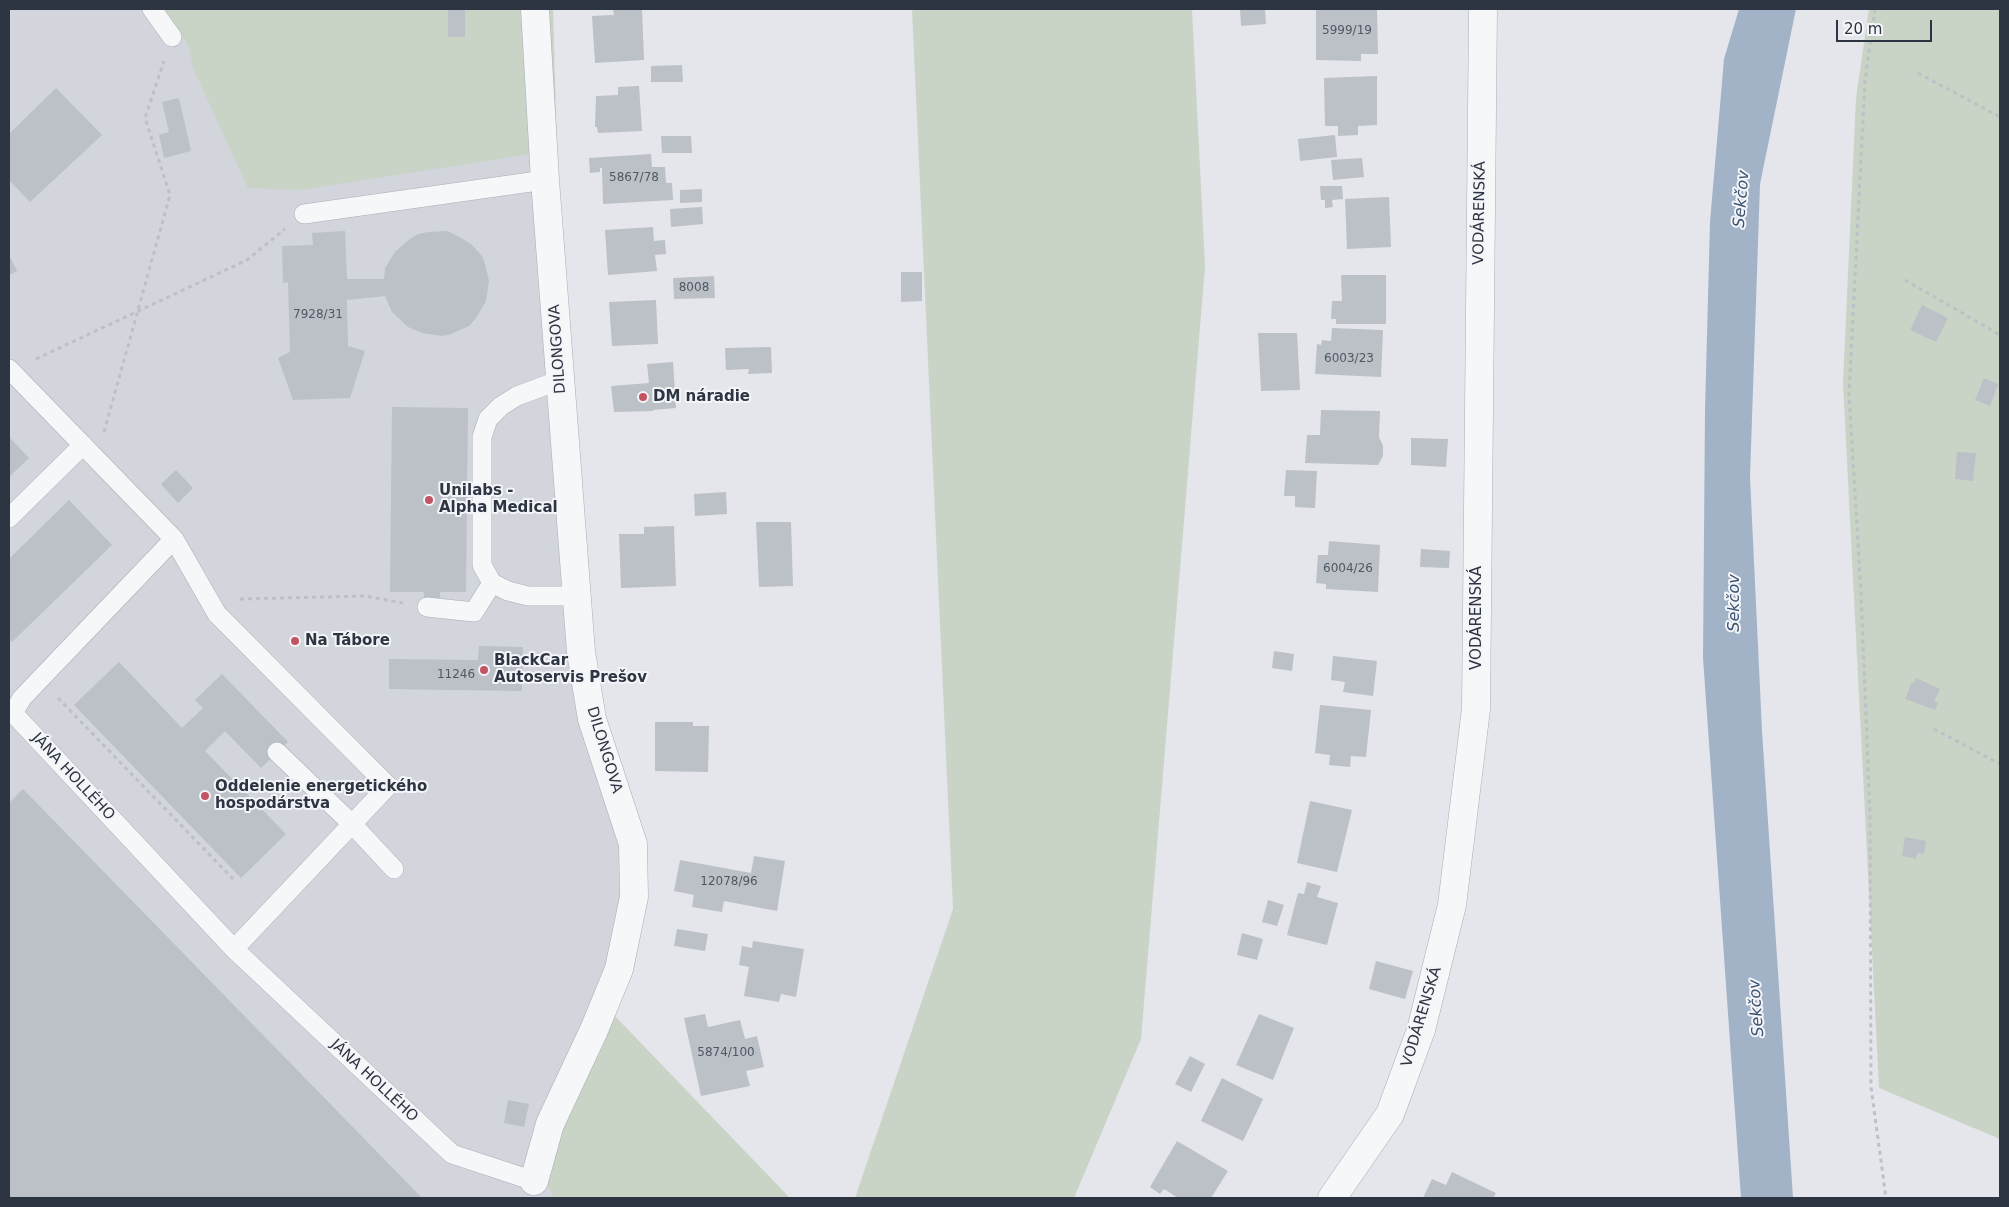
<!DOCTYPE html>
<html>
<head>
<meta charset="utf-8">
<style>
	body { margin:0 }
	#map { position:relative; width:2009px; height:1207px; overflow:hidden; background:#e4e6eb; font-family:"DejaVu Sans",sans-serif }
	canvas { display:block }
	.frame { position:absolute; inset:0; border:10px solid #2d3442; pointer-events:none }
	.scale { position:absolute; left:1836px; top:20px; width:96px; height:22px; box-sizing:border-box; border:2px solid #2d3442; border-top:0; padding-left:6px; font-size:15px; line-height:18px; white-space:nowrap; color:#2d3442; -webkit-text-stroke:4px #f4f5f8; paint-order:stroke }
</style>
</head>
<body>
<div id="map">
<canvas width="2009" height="1207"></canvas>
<div class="frame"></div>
<div class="scale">20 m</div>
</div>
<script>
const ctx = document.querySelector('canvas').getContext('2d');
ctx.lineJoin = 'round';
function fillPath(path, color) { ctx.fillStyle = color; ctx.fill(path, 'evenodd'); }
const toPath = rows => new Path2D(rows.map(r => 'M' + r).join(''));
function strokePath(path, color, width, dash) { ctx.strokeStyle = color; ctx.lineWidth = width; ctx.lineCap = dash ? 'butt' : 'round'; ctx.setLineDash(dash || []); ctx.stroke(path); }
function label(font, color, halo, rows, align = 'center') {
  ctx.font = font + ' "DejaVu Sans",sans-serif'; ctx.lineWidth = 4; ctx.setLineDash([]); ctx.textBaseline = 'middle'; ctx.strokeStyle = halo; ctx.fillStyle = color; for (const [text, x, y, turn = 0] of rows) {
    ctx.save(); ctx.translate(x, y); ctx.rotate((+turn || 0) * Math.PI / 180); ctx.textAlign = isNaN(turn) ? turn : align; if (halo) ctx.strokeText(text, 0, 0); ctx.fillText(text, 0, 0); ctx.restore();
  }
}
const built = toPath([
	[9,9,535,9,577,596,634,897,545,1183,554,1198,9,1198]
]);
const green = toPath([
	[154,9,553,9,557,150,300,190,248,188,193,68,189,47,184,38],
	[912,9,1192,9,1205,267,1141,1039,1074,1198,855,1198,953,909],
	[1869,9,2000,9,2000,1139,1879,1088,1843,383,1856,98],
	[588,1013,612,1013,790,1198,554,1198,545,1183]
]);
const water = toPath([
	[1739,9,1796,9,1760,184,1750,477,1762,731,1793,1198,1741,1198,1703,658,1705,410,1710,222,1724,59]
]);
const building = toPath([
	[448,9,465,9,465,37,448,37],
	[613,9,642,9,644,60,595,63,592,16,614,15],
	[1240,9,1265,9,1266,24,1241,26],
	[1316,9,1377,9,1378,54,1361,54,1361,61,1316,60],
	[682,65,683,82,651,82,651,66],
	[1377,76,1377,125,1358,126,1358,135,1338,136,1338,126,1325,126,1324,78],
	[639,86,642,131,598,133,597,127,595,127,596,96,618,95,618,87],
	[56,88,102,135,30,202,9,180,9,134],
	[179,98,191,151,164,158,159,135,169,132,162,102],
	[1335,135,1337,157,1300,161,1298,139],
	[661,136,691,136,692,153,662,153],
	[651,154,652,167,665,167,666,183,672,183,673,200,603,204,602,168,600,168,600,172,590,173,589,158],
	[1362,158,1364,177,1333,180,1331,160],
	[1320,186,1342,186,1343,199,1332,200,1333,207,1325,208,1325,200,1321,200],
	[702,189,702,202,680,203,680,190],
	[1389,197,1391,247,1347,249,1345,199],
	[702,207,703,224,671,227,670,209],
	[653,227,654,241,665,240,666,254,655,255,657,271,608,275,605,230],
	[345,231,347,279,384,279,385,268,395,252,410,239,418,234,428,232,447,231,456,235,471,244,482,256,485,264,489,281,486,301,476,318,469,326,451,334,442,336,422,333,408,327,392,312,385,296,347,300,348,346,365,351,350,398,293,400,278,358,290,352,288,282,283,283,282,246,313,245,312,233],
	[9,255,17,271,9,275],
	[901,272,922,272,922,301,901,302],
	[1341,275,1386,275,1386,324,1336,324,1336,319,1331,319,1332,301,1342,301],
	[714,276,715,298,674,299,673,278],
	[656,300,658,344,612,346,609,302],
	[1922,305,1948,318,1936,342,1910,330],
	[1332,328,1383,330,1381,377,1315,374,1317,344,1321,345,1322,340,1331,341],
	[1258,333,1297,333,1300,390,1261,391],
	[771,347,772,373,748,374,749,369,726,370,725,348],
	[673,362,676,408,653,410,653,411,614,412,611,386,649,383,647,364],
	[1984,378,1998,384,1990,406,1975,400],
	[392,407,468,408,466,592,440,592,440,598,424,598,424,592,390,592],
	[1321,410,1380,411,1379,437,1383,446,1383,456,1378,465,1305,463,1307,435,1320,435],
	[9,437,29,458,9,477],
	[1411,438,1448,439,1446,467,1411,465],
	[1957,452,1976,453,1973,481,1955,479],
	[176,470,193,488,178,503,161,484],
	[1286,470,1317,471,1315,508,1295,507,1295,496,1284,496],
	[726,492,727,514,695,516,694,494],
	[69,500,112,545,12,642,9,638,9,559],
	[756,522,791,522,793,586,759,587],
	[674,526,676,586,621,588,619,534,644,534,644,527],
	[1329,541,1380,545,1378,592,1326,589,1326,584,1316,583,1318,555,1328,555],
	[1421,549,1450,551,1449,568,1420,567],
	[479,646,523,647,522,691,389,689,389,659,478,660],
	[1274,651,1294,654,1292,671,1272,668],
	[1333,656,1377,661,1373,696,1343,692,1345,682,1331,680],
	[119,662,182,728,203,708,195,700,222,674,288,742,261,768,225,731,205,751,286,834,241,878,74,705],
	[1916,678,1940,689,1934,701,1938,703,1935,710,1905,699,1912,682,1914,683],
	[1320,705,1371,710,1366,757,1351,756,1350,767,1329,765,1330,755,1315,753],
	[655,722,693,722,693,726,709,726,708,772,655,771],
	[23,789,422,1198,9,1198,9,803],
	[1310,801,1352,810,1337,872,1297,863],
	[1905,837,1926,841,1924,854,1917,853,1916,859,1902,856],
	[754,856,785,861,777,911,724,901,722,912,692,907,694,895,674,891,680,860,751,873],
	[1307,882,1321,886,1317,897,1338,903,1327,945,1287,935,1298,893,1304,894],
	[1268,900,1284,905,1277,926,1262,922],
	[677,929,708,934,705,951,674,946],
	[1242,933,1263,939,1257,960,1237,955],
	[753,941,804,949,796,997,781,994,779,1002,744,996,749,967,739,965,742,946,752,948],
	[1376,961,1413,971,1405,999,1369,989],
	[705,1014,708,1027,740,1020,745,1039,757,1036,764,1067,746,1071,750,1086,701,1096,684,1018],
	[1259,1014,1294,1028,1273,1080,1236,1065],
	[1190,1056,1205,1064,1191,1092,1175,1084],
	[1222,1078,1263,1099,1243,1141,1201,1121],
	[508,1100,529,1104,524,1127,504,1123],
	[1177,1141,1228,1171,1211,1198,1178,1198,1164,1189,1160,1194,1150,1187],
	[1452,1172,1496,1193,1493,1198,1423,1198,1432,1179,1446,1185]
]);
const path = toPath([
	[1875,9,1865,81,1849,394,1861,592,1870,815,1871,1087,1886,1198],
	[1918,73,2000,117],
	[1905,280,2000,335],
	[36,359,247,260,285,229],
	[104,432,170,195,145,118,164,61],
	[240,599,365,596,403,603],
	[58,698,233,879],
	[1934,729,2000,764]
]);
const service = toPath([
	[152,9,172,37],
	[304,214,545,180],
	[9,369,174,539,22,698,13,713,234,949,452,1154,534,1181],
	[560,380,517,396,501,406,488,419,482,437,482,565,492,583,508,591,528,596,577,596],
	[9,518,83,445],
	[174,539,217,614,388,786,234,949],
	[427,607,474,612,492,583],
	[277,752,352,824,394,869]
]);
const minor = toPath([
	[534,1181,550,1124,594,1030,619,969,634,897,633,844,592,719,581,652,545,180,535,9],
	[1332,1198,1390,1114,1421,1030,1452,905,1476,709,1483,9]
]);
const markers = [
	[643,397,5,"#c35563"],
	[429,500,5,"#c35563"],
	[295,641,5,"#c35563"],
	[484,670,5,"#c35563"],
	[205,796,5,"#c35563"]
];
const numberNames = [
	["5999/19",1347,31],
	["5867/78",634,178],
	["8008",694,288],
	["7928/31",318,315],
	["6003/23",1349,359],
	["6004/26",1348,569],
	["11246",456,675],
	["12078/96",729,882],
	["5874/100",726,1053]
];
const streetNames = [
	["VODÁRENSKÁ",1480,213,-89],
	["DILONGOVA",558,349,-94],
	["VODÁRENSKÁ",1477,618,-90],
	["DILONGOVA",604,750,73],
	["JÁNA HOLLÉHO",73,777,47],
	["VODÁRENSKÁ",1422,1017,-73],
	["JÁNA HOLLÉHO",374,1081,43]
];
const poiNames = [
	["DM náradie",653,397],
	["Unilabs -",439,491],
	["Alpha Medical",439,508],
	["Na Tábore",305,641],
	["BlackCar",494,661],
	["Autoservis Prešov",494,678],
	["Oddelenie energetického",215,787],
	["hospodárstva",215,804]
];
const waterNames = [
	["Sekčov",1742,199,-85],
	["Sekčov",1735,603,-90],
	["Sekčov",1757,1008,-94]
];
fillPath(built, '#d2d5dc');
fillPath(green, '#c9d4c6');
fillPath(water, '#a2b3c7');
fillPath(building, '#bcc0c7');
strokePath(service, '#a9adb5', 20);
strokePath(minor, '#a9adb5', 29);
strokePath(path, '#bec0c6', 3, [4, 4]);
strokePath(service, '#f6f7f9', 19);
strokePath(minor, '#f6f7f9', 28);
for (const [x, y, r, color] of markers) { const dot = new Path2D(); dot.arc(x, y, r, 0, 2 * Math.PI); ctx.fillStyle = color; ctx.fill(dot); strokePath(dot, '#f4f5f8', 2); }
label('12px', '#515763', null, numberNames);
label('15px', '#2d3442', '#f4f5f8', streetNames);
label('bold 15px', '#2d3442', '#f4f5f8', poiNames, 'left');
label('italic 16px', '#3a5272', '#f4f5f8', waterNames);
</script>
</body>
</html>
